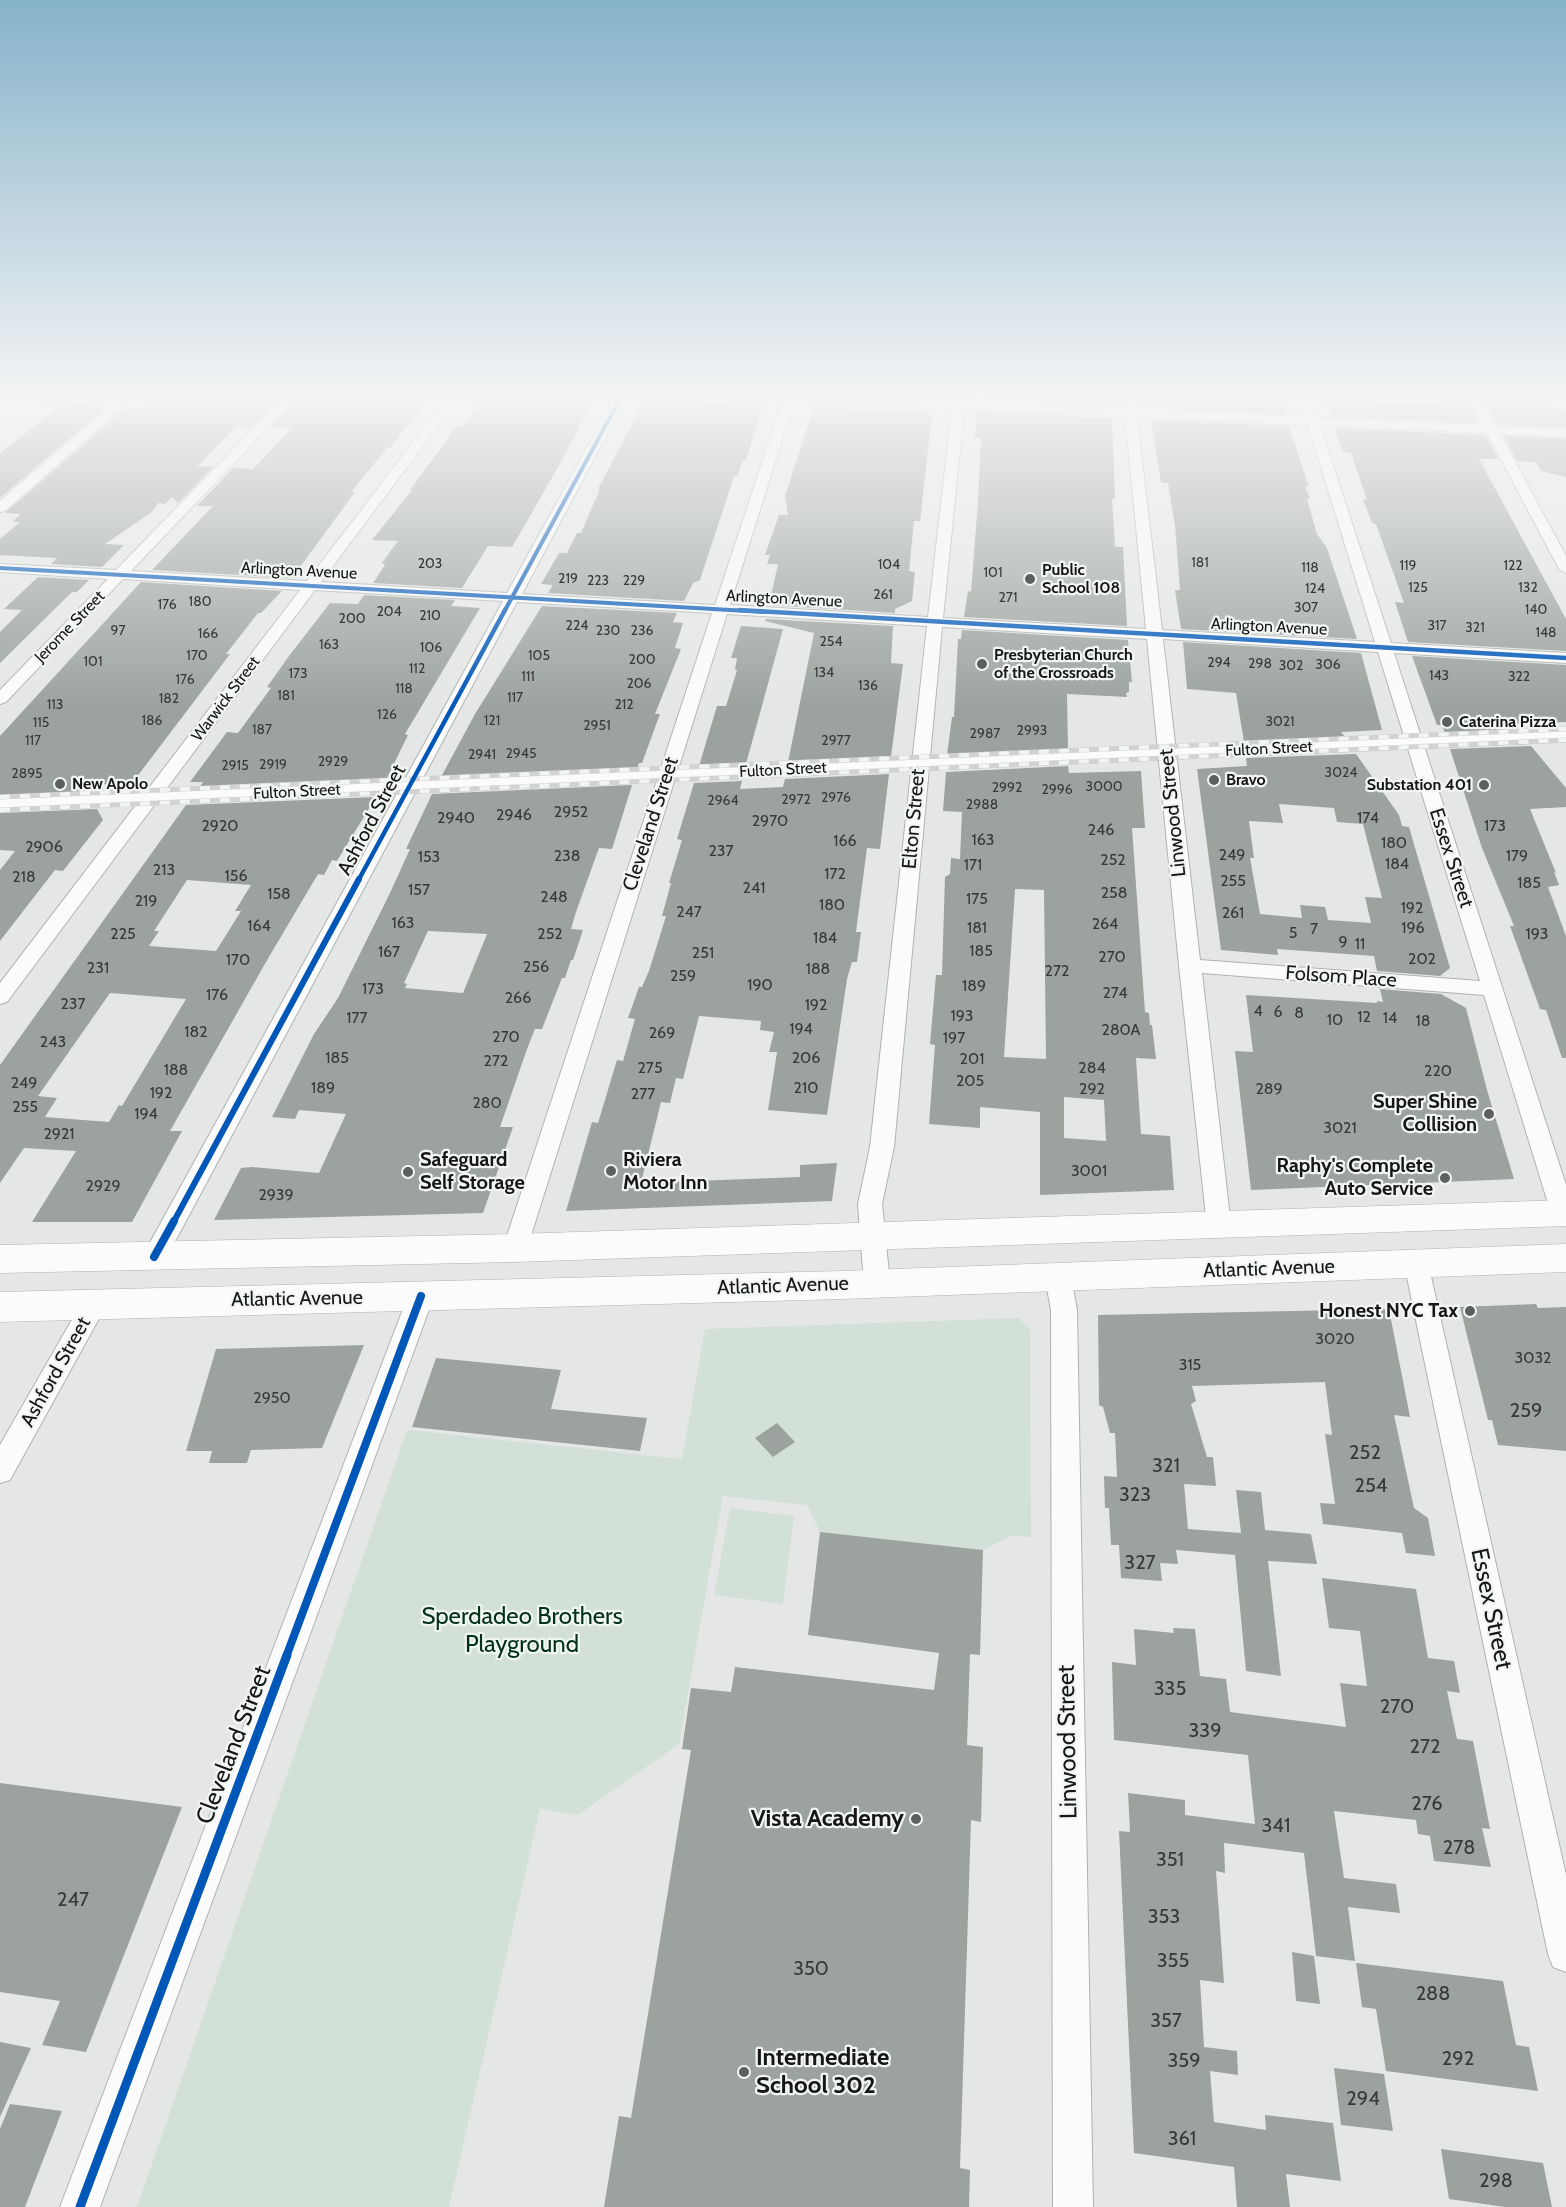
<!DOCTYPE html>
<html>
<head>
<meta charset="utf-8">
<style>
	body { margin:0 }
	canvas { display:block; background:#e5e7e6 }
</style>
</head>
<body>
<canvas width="1566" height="2207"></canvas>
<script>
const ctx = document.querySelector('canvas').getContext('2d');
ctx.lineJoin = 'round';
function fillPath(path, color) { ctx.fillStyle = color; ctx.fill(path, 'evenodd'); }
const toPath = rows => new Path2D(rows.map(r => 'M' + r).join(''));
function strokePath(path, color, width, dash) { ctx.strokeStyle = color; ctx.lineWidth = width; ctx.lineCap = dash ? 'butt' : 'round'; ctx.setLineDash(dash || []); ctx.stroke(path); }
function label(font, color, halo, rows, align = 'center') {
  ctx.font = font + ' Cabin,sans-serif'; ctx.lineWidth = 4.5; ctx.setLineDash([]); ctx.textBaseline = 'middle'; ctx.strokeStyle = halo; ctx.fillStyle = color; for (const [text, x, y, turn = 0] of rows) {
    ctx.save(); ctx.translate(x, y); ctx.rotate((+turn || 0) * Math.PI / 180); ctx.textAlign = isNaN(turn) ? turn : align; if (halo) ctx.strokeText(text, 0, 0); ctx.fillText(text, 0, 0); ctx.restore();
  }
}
const green = toPath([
	[1019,1318,1030,1329,1031,1537,1010,1536,983,1550,820,1532,807,1505,723,1496,679,1744,578,1815,540,1809,449,2207,137,2207,407,1430,682,1459,705,1329],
	[730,1508,794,1516,783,1604,714,1595]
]);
const building = toPath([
	[152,399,278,399,253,426,237,425,198,466,213,467,178,503,172,497,165,504,158,503,152,512,105,544,124,545,102,567,51,564,57,558,0,555,0,539,20,522,12,522,21,514,5,513,126,408,145,409],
	[297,399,426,401,390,448,387,448,351,492,355,492,292,578,152,570,213,506,197,506,233,468,253,469,292,428,272,427],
	[483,399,594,399,561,462,512,547,488,546,462,588,373,583,385,565,382,563,398,541,372,540,412,490,410,490,457,426,463,426],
	[645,399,704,401,702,404,762,407,746,460,743,460,737,476,734,476,700,580,693,583,684,601,548,593,553,585,541,584,559,553,567,553,577,533,581,533,600,489,598,489],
	[1008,399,1110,399,1111,406],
	[1149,399,1276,399,1282,402,1286,414,1150,407],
	[1325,399,1433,405,1431,402,1445,403,1445,399,1467,399,1479,423,1331,416],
	[1484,399,1524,399,1534,401,1538,407,1566,409,1566,427,1497,424],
	[78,405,106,407,0,498,0,453,54,411,62,406],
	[814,407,932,413,920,521,914,521,909,571,915,572,912,601,895,609,895,613,769,605,778,564,767,564,770,555,765,555,779,515,788,515,785,496],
	[977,412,1112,418,1115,499,1112,499,1115,547,1123,547,1127,626,964,617,968,591,971,592,978,501,981,438,975,438],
	[1151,420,1289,426,1309,487,1305,486,1310,499,1307,499,1317,534,1327,548,1357,639,1181,629,1175,590,1180,590,1175,525,1168,483,1161,483],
	[1335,428,1486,435,1498,459,1479,459,1566,619,1566,651,1408,642,1395,602,1404,603,1376,524,1372,523,1363,499,1367,500,1351,453,1344,452,1341,448],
	[1504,436,1566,439,1566,477,1541,471,1536,462,1517,461],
	[38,577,89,580,77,592,72,592,0,663,0,632,22,610,4,609],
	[141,582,282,591,261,613,258,613,226,654,230,654,133,782,84,786,88,793,0,797,0,736],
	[364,595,455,600,451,606,480,608,405,734,408,735,386,780,199,788,203,782,190,782,227,732,238,733,271,688,267,687,289,656,330,603,358,604],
	[542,606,677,613,673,622,683,623,675,648,681,649,655,714,660,714,642,763,639,763,637,769,441,777,475,714],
	[766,619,893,626,891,663,903,664,891,757,788,762,814,633,765,621],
	[741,626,783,629,746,764,699,766,717,706,726,706,737,670,735,669,737,658,731,658],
	[962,630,1128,640,1132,682,1129,682,1129,692,1126,693,1127,697,1067,694,1068,750,947,755,952,717,954,717,958,639,961,639],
	[1183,642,1361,653,1382,730,1341,732,1345,737,1244,742,1236,693,1187,689],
	[1412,656,1566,665,1566,722,1513,724,1517,730,1445,733,1442,725,1437,725],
	[1531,746,1566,788,1566,807,1530,809,1556,873,1554,872,1559,885,1548,887,1566,936,1566,1058,1562,1058,1546,1010,1540,1009,1510,926,1514,926,1482,848,1450,749],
	[1356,754,1399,815,1402,826,1409,827,1450,968,1440,976,1377,971,1374,956,1277,949,1278,955,1221,950,1197,769,1247,766,1246,758],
	[1279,804,1334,808,1337,822,1363,824,1382,898,1365,897,1371,923,1328,920,1325,907,1300,905,1302,918,1260,914,1250,858,1254,858,1249,821,1283,823],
	[1068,766,1069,773,1141,771,1145,828,1132,828,1145,1012,1149,1013,1150,1025,1152,1025,1156,1059,1136,1058,1141,1134,1170,1136,1174,1190,1040,1195,1040,1112,980,1107,980,1128,929,1124,935,1045,930,1044,936,975,942,975,945,877,950,874,951,858,960,859,962,812,943,811,946,772],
	[1015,889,1044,890,1046,1059,1004,1057],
	[1064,1097,1104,1100,1106,1141,1064,1138],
	[889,774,880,849,867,848,856,932,861,932,857,962,852,962,847,979,827,1115,768,1110,777,1052,769,1052,774,1032,760,1030,761,1021,699,1016,683,1079,676,1078,670,1103,661,1102,641,1183,800,1177,800,1165,837,1163,832,1201,566,1211,592,1122,598,1123,617,1060,623,1061,635,1019,628,1018,639,987,642,987,649,971,666,916,662,916,671,883,669,883,682,840,677,839,694,783,742,781,740,789,783,787,785,779],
	[632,785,612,849,599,848,576,912,571,929,583,930,573,960,571,960,565,978,562,978,542,1029,535,1029,527,1049,500,1127,513,1127,483,1213,214,1220,241,1168,252,1167,319,1173,346,1114,299,1110,295,1119,272,1117,314,1034,338,998,389,895,410,849,406,849,432,794],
	[428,931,487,934,463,993,405,988,407,984,404,983],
	[376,797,337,861,332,860,324,875,318,874,266,962,170,1131,182,1131,132,1222,32,1222,76,1151,24,1148,0,1183,0,1065,186,805],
	[187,880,251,885,235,911,241,911,216,951,149,946,159,931,154,931],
	[110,993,186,999,122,1106,119,1105,109,1122,45,1117,57,1098,38,1096],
	[97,809,103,820,63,871,55,870,0,941,0,870,15,851,0,850,0,813],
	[1380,989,1441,994,1466,1008,1487,1090,1514,1179,1251,1190,1235,1051,1253,1052,1246,995,1377,1003,1377,1001,1383,1002],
	[1536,1304,1538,1308,1566,1307,1566,1451,1498,1445,1492,1420,1488,1420,1460,1307],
	[1389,1309,1410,1417,1394,1415,1414,1508,1428,1518,1435,1556,1406,1553,1402,1533,1323,1524,1320,1503,1335,1504,1325,1434,1332,1435,1325,1382,1192,1386,1196,1401,1191,1404,1207,1457,1213,1457,1216,1486,1184,1484,1188,1529,1241,1533,1236,1490,1261,1492,1265,1530,1311,1534,1317,1564,1268,1561,1281,1676,1246,1671,1235,1555,1176,1550,1178,1564,1160,1563,1162,1581,1121,1578,1119,1545,1111,1545,1109,1508,1105,1508,1104,1476,1117,1477,1115,1433,1110,1433,1103,1407,1099,1405,1098,1315],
	[364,1345,322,1448,251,1450,247,1463,209,1463,212,1451,186,1451,216,1349],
	[436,1358,561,1370,551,1409,647,1418,640,1451,412,1427],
	[777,1423,795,1442,773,1457,755,1438],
	[820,1532,983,1550,980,1655,970,1654,967,1745,983,1747,981,1822,971,1820,960,2168,970,2170,969,2207,604,2207,619,2116,631,2118,691,1750,682,1749,691,1688,731,1692,735,1667,934,1690,939,1653,808,1635],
	[1322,1578,1416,1589,1428,1658,1454,1661,1460,1693,1447,1691,1457,1739,1473,1741,1490,1829,1482,1828,1491,1867,1434,1861,1430,1836,1418,1834,1416,1820,1334,1811,1344,1878,1396,1884,1400,1913,1348,1907,1355,1961,1316,1956,1304,1853,1224,1843,1225,1873,1216,1871,1224,1983,1200,1980,1204,2047,1237,2051,1238,2075,1210,2071,1214,2122,1266,2130,1265,2115,1333,2123,1341,2181,1286,2174,1290,2207,1237,2207,1234,2167,1134,2153,1119,1831,1130,1832,1128,1793,1185,1800,1185,1815,1255,1824,1248,1755,1114,1740,1112,1662,1136,1665,1134,1629,1174,1633,1173,1628,1195,1629,1200,1676,1226,1679,1230,1712,1346,1727,1340,1683,1367,1686,1360,1631,1329,1628],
	[0,1783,182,1807,86,2052,42,2045,60,2001,0,1992],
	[1292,1952,1314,1956,1320,2004,1296,2001],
	[1356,1963,1503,1981,1516,2045,1529,2047,1538,2091,1386,2071,1376,2009,1362,2007],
	[0,2042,31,2048,0,2117],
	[1334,2068,1384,2074,1393,2131,1341,2125],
	[10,2104,62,2111,25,2207,0,2207,0,2129],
	[1441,2149,1543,2163,1552,2207,1505,2207,1449,2199]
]);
const minor = toPath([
	[118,399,132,399,5,511,0,512,0,501,118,399],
	[282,399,295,399,131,571,307,581,446,399,458,399,321,582,507,593,614,399,626,399,522,594,715,605,783,399,795,399,730,605,928,617,952,408,836,403,830,399,965,399,1124,409,1123,399,1135,399,1136,409,1306,417,1300,399,1312,399,1318,418,1483,425,1469,399,1481,399,1496,426,1566,429,1566,437,1500,434,1566,556,1566,573,1559,569,1487,433,1320,425,1391,643,1566,653,1566,663,1394,653,1566,1185,1566,1221,1554,1219,1551,1213,1484,995,1202,973,1231,1226,1228,1232,1219,1235,1210,1232,1207,1226,1179,966,1147,639,942,627,894,1147,882,1204,890,1283,886,1290,877,1293,868,1290,864,1283,858,1204,870,1147,927,626,727,614,527,1248,524,1255,515,1257,506,1255,503,1248,712,613,517,602,163,1264,154,1267,145,1264,142,1257,503,601,315,590,7,1002,0,1004,0,983,300,590,123,579,6,702,0,704,0,690,108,579,0,572,0,564,116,570,282,399],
	[964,409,1125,416,1146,629,943,618,964,409],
	[1137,417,1308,425,1375,642,1162,630,1137,417],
	[1163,639,1378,652,1480,981,1200,960,1163,639],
	[1416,1253,1425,1256,1428,1263,1566,1875,1566,1972,1553,1967,1548,1954,1404,1263,1407,1256,1416,1253],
	[1058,1267,1067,1270,1071,1277,1077,1310,1093,2207,1053,2207,1051,1310,1045,1277,1049,1270,1058,1267],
	[421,1286,430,1289,434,1296,100,2207,60,2207,408,1296,412,1289,421,1286],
	[94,1294,103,1297,107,1304,10,1480,0,1483,0,1445,85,1297,94,1294]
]);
const tertiary = toPath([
	[1566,730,1566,742,0,811,0,799,1566,730]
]);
const secondary = toPath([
	[0,399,66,399,58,404,0,409,0,399]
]);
const primary = toPath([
	[1566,1200,1566,1226,515,1262,0,1273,0,1245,515,1234,1566,1200],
	[1566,1244,1566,1272,842,1299,0,1322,0,1292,842,1271,1566,1244]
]);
const rail = toPath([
	[0,797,1566,729],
	[0,810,1566,740]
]);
const cyclewayFar4 = toPath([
	[0,568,765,612],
	[504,612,620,399]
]);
const cyclewayFar3 = toPath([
	[739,610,1566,658],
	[358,881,505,610]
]);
const cyclewayFar2 = toPath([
	[173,1223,359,879]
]);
const cyclewayFar1 = toPath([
	[154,1257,174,1221],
	[286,1657,421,1296]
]);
const cycleway = toPath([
	[80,2207,287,1655]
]);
const markers = [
	[1030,579,6,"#5e605f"],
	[982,664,6,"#5e605f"],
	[1447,722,6,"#5e605f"],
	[1214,780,6,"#5e605f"],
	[60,784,6,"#5e605f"],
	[1484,785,6,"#5e605f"],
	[1489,1114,6,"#5e605f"],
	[611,1171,6,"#5e605f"],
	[408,1172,6,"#5e605f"],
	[1445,1178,6,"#5e605f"],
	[1470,1311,6,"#5e605f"],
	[916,1819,6,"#5e605f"],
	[744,2072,6,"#5e605f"]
];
const farNumbernames = [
	["181",1200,563],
	["203",430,564],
	["104",889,565],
	["119",1408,566],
	["122",1513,566],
	["118",1310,568],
	["101",993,573],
	["219",568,579],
	["223",598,581],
	["229",634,581],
	["125",1418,588],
	["132",1528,588],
	["124",1315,589],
	["261",883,595],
	["271",1008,598],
	["180",200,602],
	["176",167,605],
	["307",1306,608],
	["140",1536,610],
	["204",389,612],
	["210",430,616],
	["200",352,619],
	["224",577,626],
	["317",1437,626],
	["321",1475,628],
	["97",118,631],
	["230",608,631],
	["236",642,631],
	["148",1546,633],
	["166",208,634],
	["254",831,642],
	["163",329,645],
	["106",431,648],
	["170",197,656],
	["105",539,656],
	["200",642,660],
	["101",93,662],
	["294",1219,663],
	["298",1260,664],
	["306",1328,665],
	["302",1291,666],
	["112",417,669],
	["134",824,673],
	["173",298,674],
	["143",1439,676],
	["111",528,677],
	["322",1519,677],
	["176",185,680],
	["206",639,684],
	["136",868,686],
	["118",404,689],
	["181",286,696],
	["117",515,698],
	["182",169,699],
	["113",55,705],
	["212",624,705],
	["126",387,715],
	["186",152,721],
	["121",492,721],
	["3021",1280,722],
	["115",41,723],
	["2951",597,726],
	["187",262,730],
	["2993",1032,731],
	["2987",985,734],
	["117",33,741],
	["2977",836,741],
	["2945",521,754],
	["2941",482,755],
	["2929",333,762],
	["2919",273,765],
	["2915",235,766],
	["3024",1341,773],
	["2895",27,774],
	["3000",1104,787],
	["2992",1007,788],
	["2996",1057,790],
	["2976",836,798],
	["2972",796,800],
	["2964",723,801],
	["2988",982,805]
];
const farPoinames = [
	["Public",1042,570],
	["School 108",1042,588],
	["Presbyterian Church",994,655],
	["of the Crossroads",994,673],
	["Caterina Pizza",1459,722],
	["Bravo",1226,780],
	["New Apolo",72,784],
	["Substation 401",1472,785,"right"]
];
const farStreetnames = [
	["Arlington Avenue",299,571,3],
	["Arlington Avenue",784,599,3],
	["Jerome Street",70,627,-46],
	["Arlington Avenue",1269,627,3],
	["Warwick Street",226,699,-53],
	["Fulton Street",1269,749,-3],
	["Fulton Street",783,770,-3],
	["Fulton Street",297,792,-3]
];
const numberNames = [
	["2952",571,812],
	["2946",514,815],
	["2940",456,818],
	["174",1368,818],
	["2970",770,821],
	["2920",220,826],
	["173",1495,826],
	["246",1101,830],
	["163",983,840],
	["166",845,841],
	["180",1394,843],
	["2906",44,847],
	["237",721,851],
	["249",1232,855],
	["238",567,856],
	["179",1517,856],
	["153",429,857],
	["252",1113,860],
	["184",1397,864],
	["171",973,865],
	["213",164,870],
	["172",835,874],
	["156",236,876],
	["218",24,877],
	["255",1233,881],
	["185",1529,883],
	["241",754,888],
	["157",419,890],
	["258",1114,893],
	["158",279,894],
	["248",554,897],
	["175",977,899],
	["219",146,901],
	["180",832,905],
	["192",1412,908],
	["247",689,912],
	["261",1233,913],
	["163",403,923],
	["264",1105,924],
	["164",259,926],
	["181",977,928],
	["196",1413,928],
	["7",1314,929],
	["5",1293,933],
	["225",123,934],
	["252",550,934],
	["193",1537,934],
	["184",825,938],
	["9",1343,942],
	["11",1360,944],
	["185",981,951],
	["167",389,952],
	["251",703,953],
	["270",1112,957],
	["202",1422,959],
	["170",238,960],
	["256",536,967],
	["231",98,968],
	["188",818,969],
	["272",1057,971],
	["259",683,976],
	["190",760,985],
	["189",974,986],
	["173",373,989],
	["274",1115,993],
	["176",217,995],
	["266",518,998],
	["237",73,1004],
	["192",816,1005],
	["4",1258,1011],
	["6",1278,1012],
	["8",1299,1013],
	["193",962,1016],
	["12",1364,1017],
	["177",357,1018],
	["14",1390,1018],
	["10",1335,1020],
	["18",1423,1021],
	["194",801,1029],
	["280A",1121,1030],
	["182",196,1032],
	["269",662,1033],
	["270",506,1037],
	["197",954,1038],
	["243",53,1042],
	["185",337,1058],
	["206",806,1058],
	["201",972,1059],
	["272",496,1061],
	["275",650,1068],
	["284",1092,1068],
	["188",176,1070],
	["220",1438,1071],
	["205",970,1081],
	["249",24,1083],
	["189",323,1088],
	["210",806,1088],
	["292",1092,1089],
	["289",1269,1089],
	["192",161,1093],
	["277",643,1094],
	["280",487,1103],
	["255",25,1107],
	["194",146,1114],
	["3021",1340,1128],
	["2921",59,1134],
	["3001",1089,1171],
	["2929",103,1186],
	["2939",276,1195],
	["3020",1335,1339],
	["3032",1533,1358],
	["315",1190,1365],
	["2950",272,1398]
];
const streetNames = [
	["Linwood Street",1173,813,-96],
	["Elton Street",914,819,-85],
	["Ashford Street",372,820,-62],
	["Cleveland Street",651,824,-72],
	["Essex Street",1451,858,72],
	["Folsom Place",1341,977,4],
	["Atlantic Avenue",1269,1269,-2],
	["Atlantic Avenue",783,1286,-2],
	["Atlantic Avenue",297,1299,-1],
	["Ashford Street",56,1372,-61]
];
const poiNames = [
	["Super Shine",1477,1102],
	["Collision",1477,1125],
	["Safeguard",420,1160,"left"],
	["Self Storage",420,1183,"left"],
	["Riviera",623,1160,"left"],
	["Motor Inn",623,1183,"left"],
	["Raphy's Complete",1433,1166],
	["Auto Service",1433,1189],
	["Honest NYC Tax",1458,1311]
];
const nearNumbernames = [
	["259",1526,1411],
	["252",1365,1453],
	["321",1166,1466],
	["254",1371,1486],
	["323",1135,1495],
	["327",1140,1563],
	["335",1170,1689],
	["270",1397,1707],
	["339",1205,1731],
	["272",1425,1747],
	["276",1427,1804],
	["341",1276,1826],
	["278",1459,1848],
	["351",1170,1860],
	["247",73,1900],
	["353",1164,1917],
	["355",1173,1961],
	["350",811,1969],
	["288",1433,1994],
	["357",1166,2021],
	["292",1458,2059],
	["359",1184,2061],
	["294",1363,2099],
	["361",1182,2139],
	["298",1496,2181]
];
const nearStreetnames = [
	["Essex Street",1491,1609,78],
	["Linwood Street",1068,1742,-91],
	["Cleveland Street",234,1745,-69]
];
const nearParknames = [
	["Sperdadeo Brothers",522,1617],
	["Playground",522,1645]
];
const nearPoinames = [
	["Vista Academy",904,1819],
	["Intermediate",756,2058,"left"],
	["School 302",756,2086,"left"]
];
fillPath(green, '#d2e0d7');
fillPath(building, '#9ca39e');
strokePath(minor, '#b0b2b1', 2);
strokePath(tertiary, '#b0b2b1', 1);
strokePath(secondary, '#b0b2b1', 1);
strokePath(primary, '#b0b2b1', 1);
fillPath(minor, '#fbfbfb');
fillPath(tertiary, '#fbfbfb');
fillPath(secondary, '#fbfbfb');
fillPath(primary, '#fbfbfb');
strokePath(rail, '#d1d2d1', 5);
strokePath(rail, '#f2f6f3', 4, [10]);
strokePath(cyclewayFar4, '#0057b8', 4);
strokePath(cyclewayFar3, '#0057b8', 4.5);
strokePath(cyclewayFar2, '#0057b8', 6);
strokePath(cyclewayFar1, '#0057b8', 8);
strokePath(cycleway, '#0057b8', 9);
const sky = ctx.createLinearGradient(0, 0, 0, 708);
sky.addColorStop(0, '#86b2ca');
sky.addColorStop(0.56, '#f3f4f4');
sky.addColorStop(1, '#f3f4f400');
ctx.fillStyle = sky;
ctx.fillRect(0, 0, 1566, 708);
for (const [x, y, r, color] of markers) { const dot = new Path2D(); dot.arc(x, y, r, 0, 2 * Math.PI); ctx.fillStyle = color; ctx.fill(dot); strokePath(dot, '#f2f6f3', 2); }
label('14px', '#383a38', null, farNumbernames);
label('bold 16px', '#161716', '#f2f6f3', farPoinames, 'left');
label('16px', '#161716', '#f2f6f3', farStreetnames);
label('16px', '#383a38', null, numberNames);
label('20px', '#161716', '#f2f6f3', streetNames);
label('bold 20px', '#161716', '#f2f6f3', poiNames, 'right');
label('20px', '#383a38', null, nearNumbernames);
label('24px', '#161716', '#f2f6f3', nearStreetnames);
label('24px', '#023319', '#f2f6f3', nearParknames);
label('bold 24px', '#161716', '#f2f6f3', nearPoinames, 'right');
</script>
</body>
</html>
